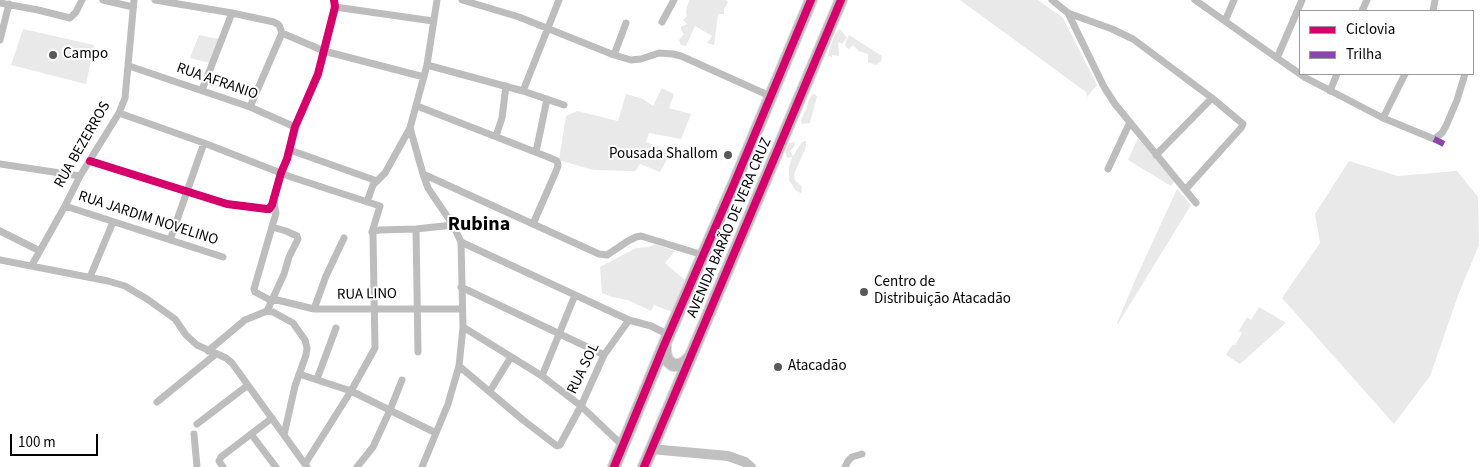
<!DOCTYPE html>
<html>
<head>
<meta charset="utf-8">
<style>
	body { margin:0 }
	#map { position:relative; width:1484px; height:467px; overflow:hidden; background:#fff; font-family:"Source Sans 3",sans-serif }
	canvas { display:block }
	.legend { position:absolute; left:1299px; top:10px; width:175px; height:65px; box-sizing:border-box; background:#fff; border:1px solid #999; margin:0; padding:6px 9px; list-style:none; font-size:15px; color:#000 }
	.legend li { display:flex; align-items:center; gap:10px; height:25px }
	.legend b { width:25px; border:1px solid #999 }
	.scale { position:absolute; left:10px; top:434px; width:88px; height:22px; box-sizing:border-box; border:2px solid #000; border-top:0; padding-left:6px; font-size:15px; line-height:18px; white-space:nowrap; color:#000; -webkit-text-stroke:4px #fff; paint-order:stroke }
</style>
</head>
<body>
<div id="map">
<canvas width="1484" height="467"></canvas>
<ul class="legend">
<li><b style="height:6px;background:#d6006c"></b>Ciclovia</li>
<li><b style="height:6px;background:#8e44ad"></b>Trilha</li>
</ul>
<div class="scale">100 m</div>
</div>
<script>
const ctx = document.querySelector('canvas').getContext('2d');
ctx.lineJoin = 'round';
function fillPath(path, color) { ctx.fillStyle = color; ctx.fill(path, 'evenodd'); }
const toPath = rows => new Path2D(rows.map(r => 'M' + r).join(''));
function strokePath(path, color, width, dash) { ctx.strokeStyle = color; ctx.lineWidth = width; ctx.lineCap = dash ? 'butt' : 'round'; ctx.setLineDash(dash || []); ctx.stroke(path); }
function label(font, color, halo, rows, align = 'center') {
  ctx.font = font + ' "Source Sans 3",sans-serif'; ctx.lineWidth = 4; ctx.setLineDash([]); ctx.textBaseline = 'middle'; ctx.strokeStyle = halo; ctx.fillStyle = color; for (const [text, x, y, turn = 0] of rows) {
    ctx.save(); ctx.translate(x, y); ctx.rotate((+turn || 0) * Math.PI / 180); ctx.textAlign = isNaN(turn) ? turn : align; if (halo) ctx.strokeText(text, 0, 0); ctx.fillText(text, 0, 0); ctx.restore();
  }
}
const green = toPath([
	[689,0,726,0,728,2,724,9,724,14,718,14,714,45,707,43,712,36,695,26,686,46,681,45,679,40,684,34,681,30,681,27,687,24,683,20,687,16,686,11],
	[960,0,1038,0,1063,18,1097,85,1087,97,1086,92],
	[23,29,94,45,86,84,11,65],
	[840,29,847,38,842,44,838,42,839,56,832,55,832,57,828,56,829,51,835,34],
	[199,35,219,39,210,63,190,58],
	[849,35,882,56,881,61,876,65,868,62,868,54,859,51,853,45,849,49,846,47,845,44],
	[662,88,674,94,669,108,691,114,681,139,649,133,646,142,671,152,660,172,640,164,635,171,593,170,559,160,566,116,577,111,618,121,626,94,643,99,653,106],
	[813,93,817,96,810,123,802,124,801,119,807,108,808,102],
	[1138,138,1174,181,1171,186,1128,160],
	[806,141,806,147,794,174,795,180,802,187,801,193,796,191,789,180,789,167,792,157,787,158,785,151,789,143,795,142,794,147,790,151,793,156,802,142],
	[1349,161,1398,176,1457,171,1478,197,1479,245,1459,293,1430,376,1394,424,1282,298,1320,243,1315,214],
	[1177,189,1191,205,1118,324,1117,323,1137,276],
	[655,244,675,251,665,263,685,280,672,312,654,305,651,311,628,300,612,297,602,293,600,267,636,248,649,247],
	[1259,307,1286,323,1240,364,1226,355,1233,344,1235,345,1242,333,1239,331,1247,317,1251,320]
]);
const street = toPath([
	[103,0,133,7],
	[155,0,232,13,274,22,279,25,282,33,324,51,424,77],
	[462,0,519,17,614,55,631,60,641,59,659,53,673,54,681,56,770,96],
	[1052,0,1068,13,1112,29,1133,39,1212,98,1243,124,1241,128,1186,189],
	[1195,0,1277,58,1306,78,1383,118,1434,139,1442,133,1446,126,1457,100,1465,74],
	[0,3,38,10,70,18,76,12,82,0],
	[335,7,433,21],
	[1362,11,1367,0],
	[1433,11,1435,0],
	[1068,13,1104,87,1115,104,1196,203],
	[1225,21,1234,0],
	[662,22,674,0],
	[0,40,9,4],
	[614,55,626,23],
	[1277,58,1302,0],
	[427,65,523,91,564,105],
	[129,66,250,107,295,127],
	[202,90,232,13],
	[523,91,559,0],
	[1330,91,1337,74],
	[417,106,548,157,557,161,558,165,557,169,533,224],
	[250,107,282,33],
	[119,113,204,143,291,177,380,206,372,232],
	[1383,118,1405,74],
	[410,128,423,174,428,188,453,225,461,242,463,327,459,366,448,404,422,467],
	[496,136,502,118,506,86],
	[290,150,377,181],
	[536,152,547,99],
	[1156,155,1212,98],
	[90,161,227,204,267,209,269,209,272,205,281,173,287,159,295,127,318,74,335,7,334,0],
	[0,164,80,176],
	[1108,169,1130,122],
	[423,174,599,254,607,255,628,241,636,237,641,236,703,255],
	[367,202,373,185,385,173,410,128,427,65,437,0],
	[65,206,223,257],
	[416,229,418,352],
	[0,231,40,251],
	[372,232,379,230,416,229,453,225],
	[170,240,204,143],
	[461,242,629,320,651,326,669,335],
	[0,260,108,281,125,286,147,299,175,319,186,335,197,345,226,358,232,363,307,467],
	[32,265,65,206,80,176,119,113,125,98,134,0],
	[90,277,113,222],
	[461,287,604,355],
	[273,299,314,309,462,309],
	[272,301,255,292,254,289,276,213,274,201],
	[314,309,326,276,344,238],
	[267,311,284,274,289,257,298,239,297,236,286,231,272,227],
	[463,327,542,376,581,406,623,446],
	[208,351,245,320,267,311,273,312,293,323,305,340,307,348,306,355,295,386,284,435],
	[459,366,523,420,557,446,560,445,562,441,581,406,604,355,629,320],
	[299,374,351,391,436,433],
	[542,376,575,295],
	[317,379,336,328],
	[490,391,511,357],
	[157,402,216,354],
	[197,424,248,385],
	[194,434,197,467],
	[251,434,276,467],
	[305,464,351,391,375,348,373,235,372,232],
	[223,467,219,461,221,457,272,418],
	[357,467,373,447,390,410,402,380],
	[845,467,848,461,852,457,862,454]
]);
const secondary = toPath([
	[651,449,728,456,745,462,751,467]
]);
const highway = toPath([
	[665,346,665,353,667,360,673,365,679,365,684,363,690,357],
	[614,467,665,343,734,184,811,0],
	[644,467,841,0]
]);
const quiet = toPath([
	[1434,139,1444,144]
]);
const cycleway = toPath([
	[90,161,227,204,267,209,269,209,272,205,281,173,287,159,295,127,318,74,335,7,334,0],
	[614,467,665,343,734,184,811,0],
	[644,467,841,0]
]);
const markers = [
	[53,55,5,"#595959"],
	[728,155,5,"#595959"],
	[864,292,5,"#595959"],
	[778,367,5,"#595959"]
];
const poiNames = [
	["Campo",63,55],
	["Pousada Shallom",718,155,"right"],
	["Centro de",874,283],
	["Distribuição Atacadão",874,300],
	["Atacadão",788,367]
];
const streetNames = [
	["RUA AFRANIO",217,82,19],
	["RUA BEZERROS",83,145,-60],
	["RUA JARDIM NOVELINO",148,219,18],
	["AVENIDA BARÃO DE VERA CRUZ",730,228,-67],
	["RUA LINO",367,295,-1],
	["RUA SOL",584,369,-64]
];
const districtNames = [
	["Rubina",479,226]
];
fillPath(green, '#e9e9e9');
strokePath(highway, '#dbdbdb', 14);
strokePath(street, '#bdbdbd', 7);
strokePath(secondary, '#c0c0c0', 10);
strokePath(highway, '#bdbdbd', 12);
strokePath(quiet, '#8e44ad', 6, [12, 6]);
strokePath(cycleway, '#d6006c', 8);
for (const [x, y, r, color] of markers) { const dot = new Path2D(); dot.arc(x, y, r, 0, 2 * Math.PI); ctx.fillStyle = color; ctx.fill(dot); strokePath(dot, '#fff', 2); }
label('15px', '#000', '#fff', poiNames, 'left');
label('15px', '#000', '#fff', streetNames);
label('bold 20px', '#000', '#fff', districtNames);
</script>
</body>
</html>
